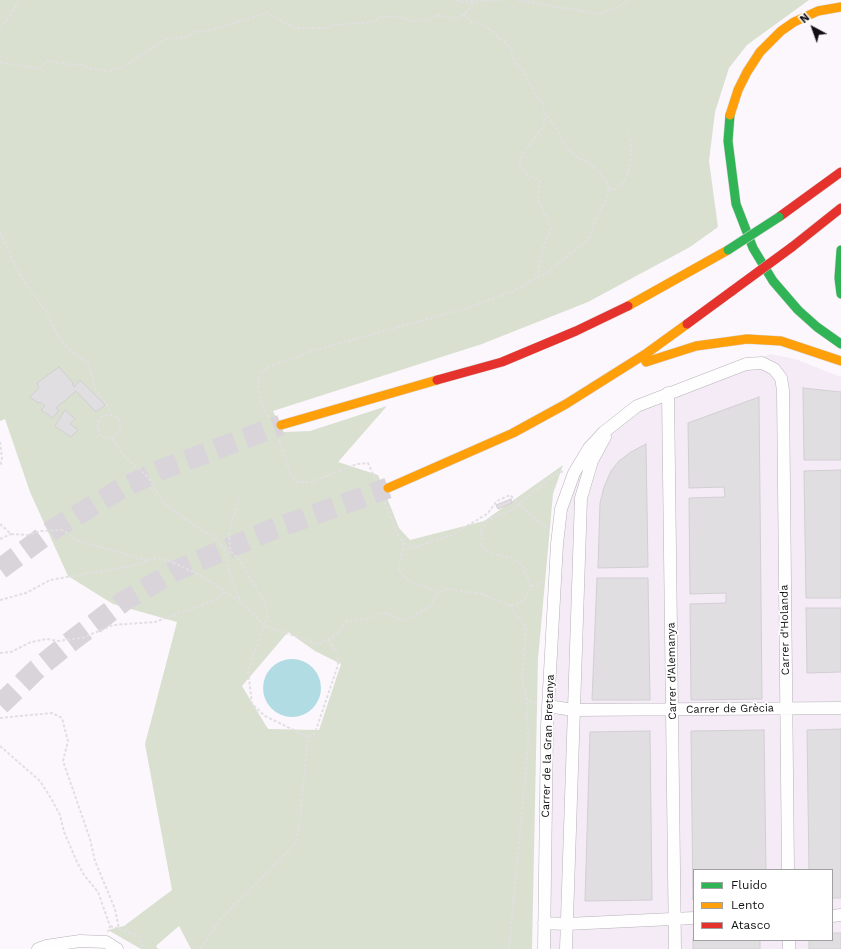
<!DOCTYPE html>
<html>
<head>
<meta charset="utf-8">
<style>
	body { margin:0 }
	#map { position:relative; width:841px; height:949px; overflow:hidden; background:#fcf7fc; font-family:"Work Sans",sans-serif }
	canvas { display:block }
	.legend { position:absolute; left:693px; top:869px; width:140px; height:72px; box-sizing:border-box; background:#fff; border:1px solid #a09fa1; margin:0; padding:5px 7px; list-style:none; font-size:12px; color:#120f13 }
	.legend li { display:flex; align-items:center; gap:8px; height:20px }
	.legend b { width:20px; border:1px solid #a09fa1 }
	.north { position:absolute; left:793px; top:8px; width:40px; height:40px; -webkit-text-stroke:3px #fff; paint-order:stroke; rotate:319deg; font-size:11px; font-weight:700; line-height:16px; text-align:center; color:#120f13 }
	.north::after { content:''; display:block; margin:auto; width:14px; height:18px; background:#120f13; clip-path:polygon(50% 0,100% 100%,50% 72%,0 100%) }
</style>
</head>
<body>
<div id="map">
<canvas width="841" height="949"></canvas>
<ul class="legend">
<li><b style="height:5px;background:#30b455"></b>Fluido</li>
<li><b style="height:5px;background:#ff9f0a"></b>Lento</li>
<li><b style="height:5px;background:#e5322d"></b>Atasco</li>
</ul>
<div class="north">N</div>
</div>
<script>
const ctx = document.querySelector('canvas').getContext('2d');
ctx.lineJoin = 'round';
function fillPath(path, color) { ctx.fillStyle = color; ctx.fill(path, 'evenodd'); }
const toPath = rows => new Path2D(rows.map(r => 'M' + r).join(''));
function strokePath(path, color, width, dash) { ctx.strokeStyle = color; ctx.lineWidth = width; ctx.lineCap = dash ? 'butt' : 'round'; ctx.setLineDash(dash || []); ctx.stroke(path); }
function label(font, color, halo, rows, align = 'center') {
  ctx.font = font + ' "Work Sans",sans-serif'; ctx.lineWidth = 3.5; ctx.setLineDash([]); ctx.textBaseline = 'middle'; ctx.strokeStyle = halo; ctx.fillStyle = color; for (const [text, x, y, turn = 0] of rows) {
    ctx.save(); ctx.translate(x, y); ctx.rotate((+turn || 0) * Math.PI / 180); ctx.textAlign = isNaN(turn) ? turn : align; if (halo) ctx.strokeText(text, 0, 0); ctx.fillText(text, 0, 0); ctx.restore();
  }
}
const built = toPath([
	[770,354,795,359,841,377,841,949,544,949,563,518,584,462,597,442,661,392],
	[694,870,832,870,832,940,694,940]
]);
const green = toPath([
	[0,0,809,0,747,45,729,68,715,112,709,161,718,227,690,247,588,302,482,344,273,411,283,432,310,431,387,406,338,462,378,475,399,528,410,540,484,521,563,465,553,494,538,659,532,949,191,949,179,926,156,946,158,949,141,949,108,930,124,926,172,890,145,744,177,622,113,604,68,576,30,492,5,419,0,421],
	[288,632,315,651,341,664,319,730,268,729,242,686]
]);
const water = toPath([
	'263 688a29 29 0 1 1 58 0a29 29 0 1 1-58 0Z'
]);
const building = toPath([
	[59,367,73,383,72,384,74,387,80,380,105,405,96,412,76,391,56,408,59,410,53,418,41,410,45,406,41,402,38,403,30,397,39,388,37,383,59,367],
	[803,388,841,392,841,460,804,460,803,388],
	[759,397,762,699,691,700,690,604,726,603,726,593,690,594,689,498,725,497,724,487,689,488,688,423,759,397],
	[65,410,75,419,70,424,78,430,71,437,55,426,65,410],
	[646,444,648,567,598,568,600,503,604,487,611,471,619,461,631,452,646,444],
	[840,470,841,470,841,598,806,598,804,471,840,470],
	[511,499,512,503,498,509,496,505,511,499],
	[597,578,648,578,650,700,592,700,597,578],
	[806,608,841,608,841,672,807,673,806,608],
	[841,729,841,898,832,898,832,870,809,870,807,730,841,729],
	[764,730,766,870,694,870,693,900,691,731,764,730],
	[650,731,652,900,585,901,590,732,650,731],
	[832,933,841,933,841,949,809,949,809,940,832,940,832,933],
	[693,939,760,940,760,949,693,949,693,939]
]);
const highwayTunnel = toPath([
	[0,569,54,529,122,488,163,469,281,425],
	[0,705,37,669,69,643,124,601,175,571,271,530,388,488]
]);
const path = toPath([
	[456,0,460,2,502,0],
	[517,0,599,14,617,8,628,0],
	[686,0,687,0],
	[463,14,472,22,479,25,482,24,489,29,509,46,515,63,522,69,532,87,535,96,542,103,545,113,543,126,520,159,520,165,527,174,540,181,538,200,551,228,540,257,538,272,533,278],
	[0,28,10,16,19,0],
	[0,62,39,69,47,61,77,65,82,64,87,68,109,71,122,68,166,39,187,37,195,32,211,30,267,13,294,28,326,28,334,25,374,22,380,17,396,16,411,21,427,20,438,15,457,19,469,10,474,0],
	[608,190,615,189,622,184,628,174,631,159,631,142,628,131],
	[0,233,20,275,46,312,58,336,69,349,89,365,96,391,107,405,111,415,116,417,120,421,121,427,115,437,104,438,99,434,97,423,100,418,105,415,111,415],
	[268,417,263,408,258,386,261,372,271,366,312,351,467,308,511,292,548,272,589,239,595,220,607,197,609,188,607,181,589,163,575,156,564,144,558,130,545,113],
	[112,438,124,456,148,477,163,502,184,518,218,540,225,551,229,571,240,601],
	[279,440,291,475,297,482,311,482,357,464,368,463,375,479],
	[0,442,2,458,0,467],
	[384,502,399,537,404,543,412,548,452,535,487,514,497,501,510,495,535,519,548,528],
	[0,524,11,534,28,535,41,531,62,530,79,541,146,560],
	[0,539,11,534],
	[404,543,398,571,412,583,430,588,437,594],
	[531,587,522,564,512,558,492,554,485,550,482,545,481,529,490,519,513,509,552,477,563,471],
	[0,600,26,593,50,580,132,566,154,558,170,561,199,575,240,601,265,626,319,644,337,634,347,621,369,619,381,613,389,614,398,619,406,620,430,606,437,594,446,589,482,594,510,606,526,628,522,680,527,700,537,703],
	[511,606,525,600,531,587,543,582],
	[0,653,11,652,31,642,47,639,58,641,82,638,113,625,155,622,213,601,225,592],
	[0,718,52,713,62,718,68,741,63,761,90,839,95,861,115,909,119,929,139,936,143,949],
	[308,737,315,733,338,665,338,654,328,639],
	[0,746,40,781,52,800,60,815,64,832,77,862,84,875,98,892,110,926,108,932],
	[110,926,119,929],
	[200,949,219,921,294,845,299,829,308,737,265,716,252,704,248,670,268,615,264,600,252,582,240,560,230,551,229,533,240,495],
	[509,949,528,746,527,700]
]);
const street = toPath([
	[668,393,675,949],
	[548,706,573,710,841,708],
	[832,916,841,915],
	[544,923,566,924,694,918],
	[789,940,789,949],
	[38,949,46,946,80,941,106,942,117,949],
	[544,949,547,726,557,544,561,509,574,473,589,448,604,432,637,406,746,364,762,363,774,369,781,378,783,390,788,870],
	[566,949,581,498,592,461,605,437]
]);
const fast = toPath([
	[730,115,728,141,736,204,753,248,773,281,798,310,817,327,841,344],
	[841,250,839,278,841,294]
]);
const slow = toPath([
	[730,115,738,90,747,72,760,52,781,31,794,22,818,11,841,7],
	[628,306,728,250],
	[646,362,696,346,747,339,781,341,841,361],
	[281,425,437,380],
	[388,488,513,433,566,404,647,353,687,324]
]);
const jam = toPath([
	[779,217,841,172],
	[792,247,841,208],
	[687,324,732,291],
	[437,380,502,362,576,331,628,306]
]);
const fastBridge = toPath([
	[728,250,779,217]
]);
const jamBridge = toPath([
	[732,291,792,247]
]);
const streetNames = [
	["Carrer d'Holanda",785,630,-91],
	["Carrer d'Alemanya",672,671,-91],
	["Carrer de Grècia",730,709,-1],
	["Carrer de la Gran Bretanya",548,746,-88]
];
fillPath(built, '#f4ebf6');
fillPath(green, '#d9e0d0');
fillPath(water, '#b2dce4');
fillPath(building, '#e1dee2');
strokePath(building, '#d2cfd3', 1);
strokePath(highwayTunnel, '#d9d4d9', 21, [21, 10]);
strokePath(street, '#b6b2b6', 13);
strokePath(fast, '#d8d5d8', 10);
strokePath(slow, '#d8d5d8', 10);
strokePath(jam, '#d8d5d8', 10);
strokePath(path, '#e1dfe1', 2, [3, 2]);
strokePath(street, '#fffeff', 12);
strokePath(fast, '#30b455', 9);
strokePath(slow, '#ff9f0a', 9);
strokePath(jam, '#e5322d', 9);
strokePath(fastBridge, '#d8d5d8', 10, []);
strokePath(jamBridge, '#d8d5d8', 10, []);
strokePath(fastBridge, '#30b455', 9);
strokePath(jamBridge, '#e5322d', 9);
label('11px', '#120f13', '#fff', streetNames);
</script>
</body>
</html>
